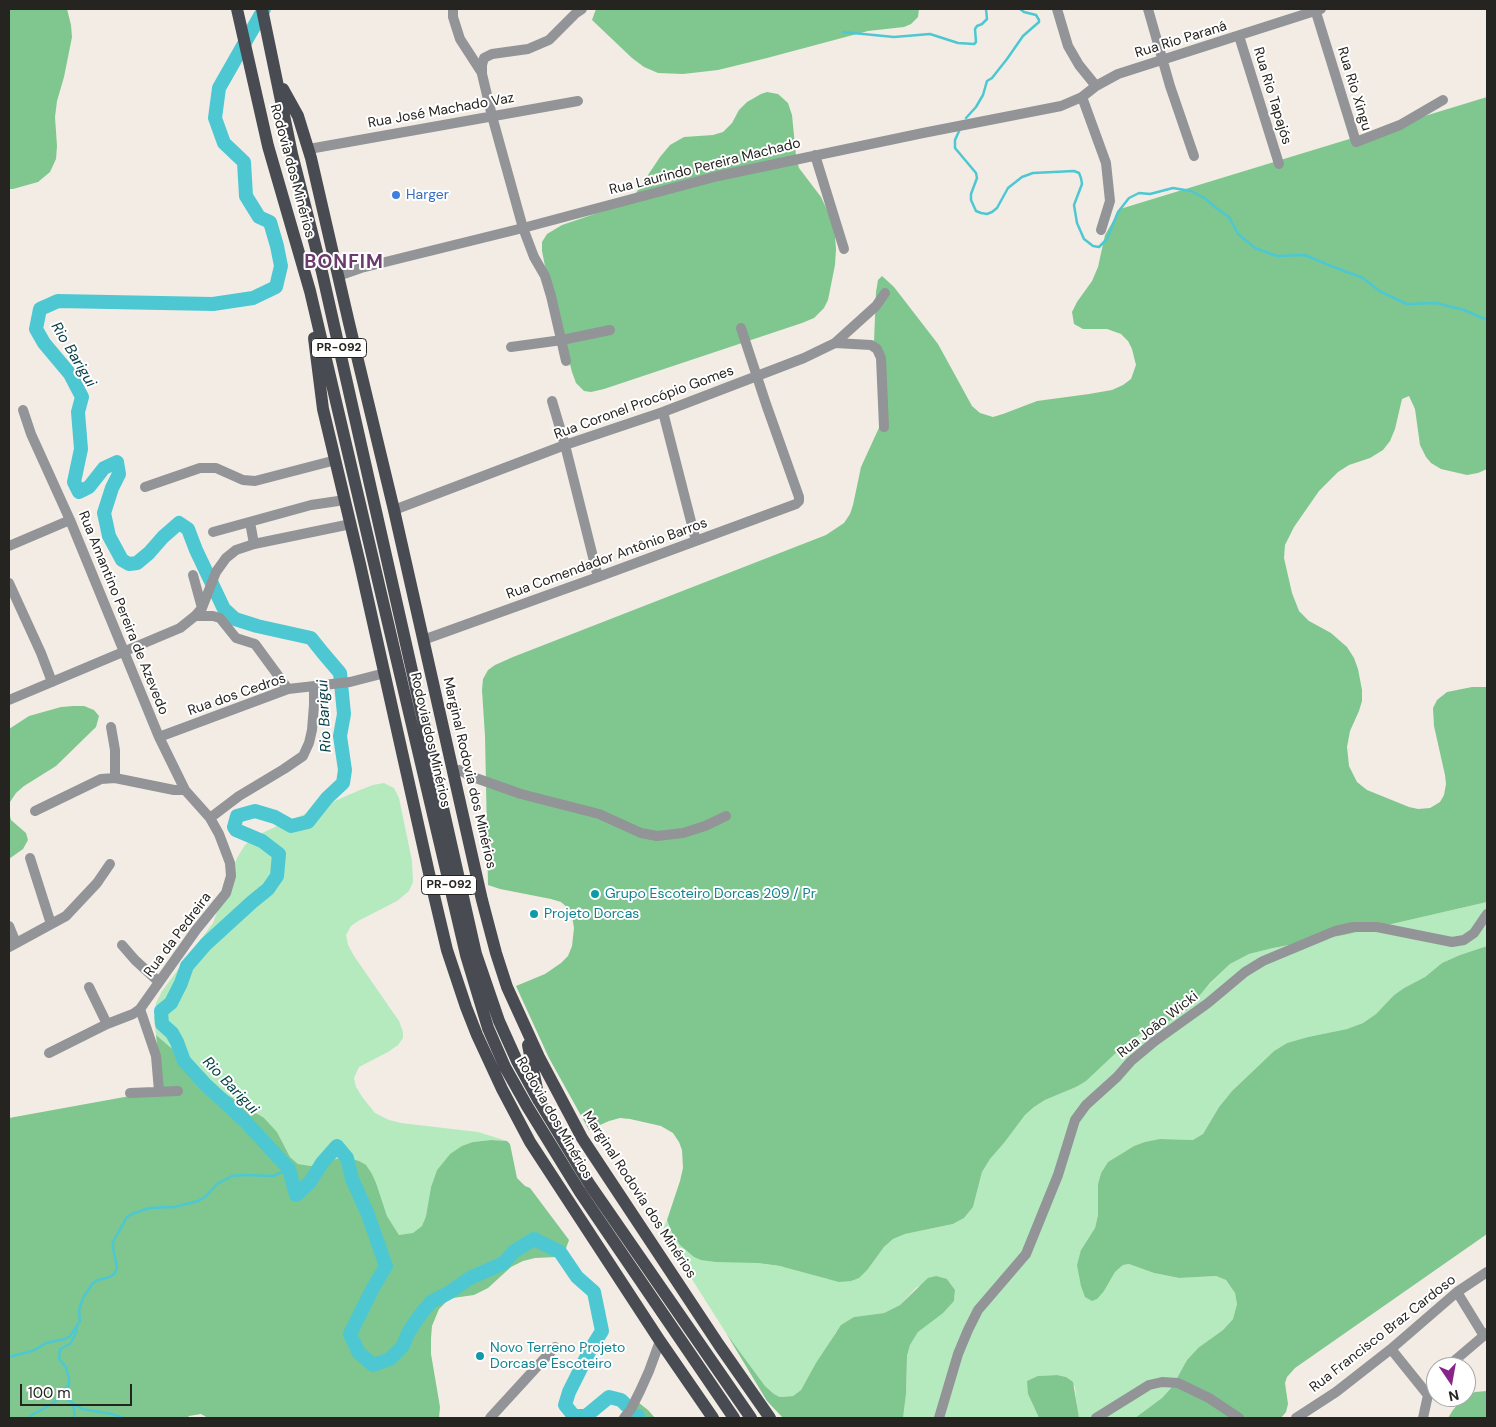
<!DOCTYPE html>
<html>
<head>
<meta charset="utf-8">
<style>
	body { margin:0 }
	#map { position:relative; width:1496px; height:1427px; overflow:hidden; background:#f2ece4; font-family:"DM Sans",sans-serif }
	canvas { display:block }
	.frame { position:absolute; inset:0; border:10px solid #262421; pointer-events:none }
	.north { position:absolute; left:1426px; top:1357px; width:50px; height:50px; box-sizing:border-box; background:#fff; border:1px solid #a8a7a6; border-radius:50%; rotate:168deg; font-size:14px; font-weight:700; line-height:20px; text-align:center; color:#262421 }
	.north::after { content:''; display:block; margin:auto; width:18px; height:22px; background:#87248c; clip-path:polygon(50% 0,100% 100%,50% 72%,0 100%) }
	.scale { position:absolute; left:20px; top:1384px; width:112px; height:22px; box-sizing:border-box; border:2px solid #262421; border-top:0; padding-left:6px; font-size:15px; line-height:18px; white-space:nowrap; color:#262421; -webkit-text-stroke:4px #fff; paint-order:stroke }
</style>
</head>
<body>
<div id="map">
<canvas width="1496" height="1427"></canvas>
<div class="frame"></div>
<div class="north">N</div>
<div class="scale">100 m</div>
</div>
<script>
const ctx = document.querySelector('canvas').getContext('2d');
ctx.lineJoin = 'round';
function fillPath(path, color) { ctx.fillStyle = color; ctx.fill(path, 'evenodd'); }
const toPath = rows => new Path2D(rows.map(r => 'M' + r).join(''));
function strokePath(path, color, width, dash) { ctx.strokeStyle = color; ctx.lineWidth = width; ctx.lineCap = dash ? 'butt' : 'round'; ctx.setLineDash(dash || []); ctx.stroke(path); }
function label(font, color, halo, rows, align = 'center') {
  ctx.font = font + ' "DM Sans",sans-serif'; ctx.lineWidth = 4; ctx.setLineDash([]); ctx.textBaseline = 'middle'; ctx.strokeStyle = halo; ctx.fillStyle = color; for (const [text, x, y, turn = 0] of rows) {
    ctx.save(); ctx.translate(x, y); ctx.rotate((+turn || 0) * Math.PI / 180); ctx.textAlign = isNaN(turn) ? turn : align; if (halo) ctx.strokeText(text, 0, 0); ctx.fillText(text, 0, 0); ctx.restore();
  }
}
const green = toPath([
	[384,783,394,788,399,798,412,861,413,882,409,891,397,901,358,921,351,926,346,935,348,945,354,956,399,1021,403,1032,403,1038,398,1045,388,1052,359,1067,354,1078,356,1087,363,1098,375,1113,389,1120,401,1123,478,1132,507,1141,491,1140,473,1142,450,1154,437,1170,431,1187,426,1216,422,1226,413,1234,399,1235,387,1216,372,1174,336,1159,311,1166,298,1164,290,1157,277,1132,257,1113,223,1092,156,1035,154,1019,156,1003,162,991,213,923,237,858,245,845,260,834,275,827,360,790,373,785],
	[1487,902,1487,946,1460,955,1442,963,1425,977,1404,988,1394,995,1376,1014,1363,1023,1347,1029,1308,1037,1287,1043,1274,1051,1232,1091,1219,1107,1203,1134,1194,1140,1160,1139,1134,1146,1108,1162,1101,1173,1098,1184,1098,1215,1095,1228,1081,1250,1104,1291,1115,1272,1123,1265,1129,1264,1154,1273,1179,1278,1216,1276,1226,1280,1235,1293,1237,1304,1233,1319,1223,1330,1197,1349,1187,1360,1172,1387,1162,1398,1135,1418,1079,1418,1077,1408,1075,1387,1066,1377,1057,1375,1038,1376,1028,1394,1039,1418,903,1418,906,1394,907,1356,910,1345,918,1332,954,1301,955,1290,947,1279,917,1287,900,1305,884,1313,854,1317,836,1332,801,1390,793,1396,780,1397,774,1394,765,1386,726,1333,662,1232,667,1220,672,1233,758,1263,793,1268,827,1279,868,1269,884,1247,893,1239,905,1234,953,1224,964,1218,973,1207,982,1172,990,1159,1004,1143,1025,1115,1034,1107,1045,1100,1076,1087,1121,1048,1140,1034,1177,1017,1230,964,1249,954,1273,948,1344,935]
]);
const forest = toPath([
	[9,9,67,9,71,25,72,37,64,77,57,101,55,117,57,146,56,159,50,172,38,182,13,189,9,189],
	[596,9,919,9,918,17,911,24,904,27,868,31,767,58,718,70,683,74,658,73,644,67,632,58,592,20],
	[767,92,778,94,788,103,792,115,796,156,799,168,821,197,829,214,835,236,836,249,835,265,828,300,824,308,814,318,802,323,604,389,591,392,584,391,576,383,572,372,545,266,542,251,542,242,547,234,562,225,630,202,660,157,670,145,684,137,713,135,723,132,732,123,739,110,747,102,761,94],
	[1487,97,1487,469,1478,473,1467,475,1441,469,1431,463,1426,457,1420,445,1415,409,1409,396,1402,399,1395,429,1390,441,1383,450,1370,458,1349,465,1338,472,1319,491,1294,527,1285,545,1284,558,1292,593,1299,611,1309,621,1331,633,1347,647,1354,658,1358,669,1362,690,1362,701,1359,711,1350,731,1347,747,1349,766,1357,782,1367,790,1409,807,1418,809,1430,808,1440,802,1444,795,1446,784,1445,775,1434,726,1433,708,1437,700,1447,692,1472,687,1487,687,1487,902,1344,935,1273,948,1249,954,1230,964,1210,983,1189,1008,1177,1017,1140,1034,1121,1048,1086,1081,1076,1087,1045,1100,1034,1107,1025,1115,1004,1143,990,1159,982,1172,973,1207,964,1218,953,1224,905,1234,893,1239,884,1247,868,1269,859,1278,851,1281,839,1282,780,1266,758,1263,716,1262,701,1260,694,1257,680,1245,672,1233,667,1220,680,1181,683,1168,682,1150,679,1142,673,1133,661,1126,630,1119,620,1118,609,1121,589,1130,549,1058,516,986,545,974,561,963,568,956,572,946,574,928,572,916,569,909,561,902,551,899,500,889,488,885,485,736,482,690,483,679,488,670,495,665,513,657,826,535,844,523,850,514,853,505,861,467,883,419,886,407,874,342,876,292,878,280,882,276,894,287,938,344,972,406,980,413,993,417,1003,414,1037,401,1089,394,1112,390,1123,385,1131,379,1136,365,1132,349,1128,341,1121,334,1107,329,1083,329,1074,324,1072,312,1077,302,1092,281,1098,267,1105,235,1120,209],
	[73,706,84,706,94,710,99,716,96,727,56,766,24,786,16,793,10,802,9,809,9,729,29,716,61,707],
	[9,812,11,820,26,833,28,840,23,849,9,859],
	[1487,946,1487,1234,1295,1368,1287,1377,1285,1383,1288,1404,1286,1412,1281,1418,1135,1418,1162,1398,1172,1387,1187,1360,1198,1348,1223,1330,1233,1319,1237,1304,1235,1293,1226,1280,1216,1276,1179,1278,1154,1273,1129,1264,1123,1265,1115,1272,1104,1291,1097,1299,1092,1301,1085,1297,1081,1286,1077,1265,1081,1250,1095,1228,1098,1215,1098,1184,1101,1173,1108,1162,1134,1146,1145,1142,1160,1139,1193,1140,1203,1134,1219,1107,1232,1091,1274,1051,1287,1043,1308,1037,1347,1029,1363,1023,1376,1014,1394,995,1404,988,1425,977,1442,963,1460,955],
	[156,1035,223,1092,264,1118,277,1132,290,1157,298,1164,311,1166,336,1159,348,1158,359,1161,366,1165,372,1174,376,1183,387,1216,399,1235,413,1233,422,1226,426,1216,431,1187,437,1170,450,1154,462,1146,473,1142,491,1140,507,1141,510,1144,517,1178,525,1186,530,1188,569,1240,565,1251,557,1257,535,1258,523,1261,511,1267,488,1288,474,1295,453,1298,446,1302,439,1309,432,1326,431,1338,431,1354,440,1407,439,1418,208,1418,201,1414,189,1416,187,1418,9,1418,9,1118,130,1096,149,1091,157,1086,160,1071],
	[936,1276,947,1279,955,1290,954,1301,943,1313,918,1332,910,1345,907,1356,906,1394,903,1418,783,1418,767,1401,726,1333,765,1386,774,1394,780,1397,793,1396,801,1390,816,1363,841,1325,854,1317,884,1313,900,1305,928,1278],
	[1057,1375,1066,1377,1073,1382,1079,1418,1039,1418,1028,1394,1027,1381,1038,1376],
	[1487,1391,1487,1418,1448,1418,1453,1410,1464,1397,1475,1392],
	[634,1402,639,1403,648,1410,655,1418,618,1418,626,1407]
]);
const stream = toPath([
	[843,32,894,37,930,34,958,43,974,44,976,42,975,29,977,26,982,24,987,19,986,9],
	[966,118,976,107,983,95,987,81,992,78,1007,59,1023,36,1039,22,1039,20,1036,15,1024,12,1020,9],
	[960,129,955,140,955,148,976,173,977,178,971,194,971,200,976,211,981,213,987,214,992,212,997,208,1008,188,1022,177,1033,173,1074,171,1079,173,1081,178,1082,184,1074,205,1077,223,1084,239,1093,246,1099,247,1107,239,1118,212,1129,198,1139,193,1150,194,1173,188,1191,191,1206,199,1216,208,1229,217,1238,234,1255,248,1277,256,1305,255,1331,266,1363,278,1381,292,1407,304,1436,303,1464,310,1487,320],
	[9,1357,35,1350,46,1343,65,1339,70,1336,80,1321,79,1310,83,1298,93,1283,98,1280,110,1277,115,1273,117,1267,113,1248,113,1242,127,1217,132,1214,149,1208,174,1207,198,1201,206,1196,217,1184,232,1176,244,1175,273,1176,289,1169],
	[64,1395,67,1399,82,1409,112,1414,123,1418],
	[73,1403,75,1418],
	[30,1416,52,1404,64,1395,65,1389,69,1385,69,1379,66,1367,59,1359,60,1349,70,1344,76,1333,77,1328]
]);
const river = toPath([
	[264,9,219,88,215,118,224,143,244,162,246,196,259,217,270,222,277,246,281,266,276,287,253,298,213,304,58,301,40,309,36,329,44,343,70,374,82,397,78,412,81,449,74,482,79,492,89,487,104,468,117,462,119,474,112,488,104,513,109,536,122,560,129,564,137,563,149,553,163,537,179,523,188,529,196,550,224,609,235,619,257,626,311,638,323,653,340,673,344,714,340,736,345,770,343,783,327,798,308,822,291,826,275,817,255,811,237,816,234,827,236,830,262,841,279,854,277,876,268,889,252,902,206,944,187,966,181,983,171,1003,161,1011,162,1024,172,1033,177,1042,184,1061,206,1085,245,1121,289,1169,296,1195,310,1182,322,1163,337,1146,347,1158,352,1179,367,1212,386,1266,373,1288,350,1334,359,1353,373,1365,390,1359,403,1346,408,1333,420,1315,431,1302,450,1292,470,1278,504,1263,513,1252,534,1239,560,1252,577,1277,594,1292,602,1331,590,1350,569,1392,565,1405,574,1416,586,1416,609,1397,621,1400,626,1405],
	[638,1418,638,1416]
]);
const minor = toPath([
	[453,9,453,17,460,39,482,73],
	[1057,9,1068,46,1079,65,1096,86],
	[1148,9,1170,86,1194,156],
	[1315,9,1356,142,1400,125,1443,100],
	[1239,36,1279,164],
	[1082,97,1106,163,1110,201,1101,230],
	[309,149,578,101],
	[815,155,844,249],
	[338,276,361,268,523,228,718,176,923,133,1061,106,1082,97,1096,86,1118,74,1321,9],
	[835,343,871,345,877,349,881,358,884,427],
	[511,347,562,340,610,330],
	[566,361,551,296,545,276,534,257,523,228,492,116,482,74,482,65,484,58,492,54,528,49,549,40,576,13,582,9],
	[552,401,565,445,598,577],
	[23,410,31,434,70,520,159,737,185,790,210,818,219,834,230,863,231,876,226,893,196,930,140,1009,133,1014,107,1024,49,1053],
	[663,412,696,541],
	[145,487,200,468,216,468,243,480,255,481,336,460],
	[394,510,565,445,663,412,804,358,835,343,876,306,885,293],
	[250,522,254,544],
	[213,532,311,505,345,500],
	[9,546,70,520],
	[193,575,202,608],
	[9,583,41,653,52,682],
	[195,616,213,616,220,618,236,638,255,644,288,689],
	[423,640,598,577,796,504,799,501,799,497,766,404,741,328],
	[9,700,180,628,195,616,202,608,216,572,226,558,236,550,254,544,351,524],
	[111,727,115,750,115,778],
	[159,737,288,689,350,682,385,673],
	[452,771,460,770,470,776,521,794,599,814,641,833,657,836,683,833,705,826,726,816],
	[35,811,101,779,115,778,174,790,185,790],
	[210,818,239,796,284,769,303,756,309,743,312,730,314,705,314,687],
	[30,858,51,924],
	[9,926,16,943],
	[122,945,135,960,159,982],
	[9,947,66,916,97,883,110,864],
	[89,987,107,1024],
	[140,1009,156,1056,159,1091],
	[130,1093,178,1091],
	[1457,1292,1484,1336],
	[1391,1349,1428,1395],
	[1447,1367,1487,1333],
	[490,1418,555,1347],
	[624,1418,631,1409,640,1391,649,1371,660,1341],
	[939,1418,958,1354,968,1330,978,1310,1026,1254,1058,1175,1075,1120,1086,1105,1117,1077,1131,1061,1155,1041,1208,1003,1245,972,1263,961,1335,931,1353,927,1377,927,1452,942,1464,940,1474,933,1487,914],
	[1096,1418,1149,1385,1162,1382,1178,1383,1209,1398,1239,1418],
	[1296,1418,1336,1392,1391,1349,1457,1292,1487,1272],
	[1423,1418,1428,1395,1436,1381]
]);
const major = toPath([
	[237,9,268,146,310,291,466,955,488,1028,505,1067,527,1106,580,1192,734,1418],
	[262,9,292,154,322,272,476,954,499,1021,517,1061,539,1101,590,1185,751,1418],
	[283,89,298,116,311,158,349,323,394,510,482,900,496,953,507,987,539,1057,582,1138,719,1345,770,1418],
	[314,338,323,409,360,564,433,891,447,950,466,1007,477,1035,502,1089,530,1142,660,1341,713,1418],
	[528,1045,537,1089]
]);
const markers = [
	[396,195,5,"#3f7fe0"],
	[595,894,5,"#0f9aa8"],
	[534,914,5,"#0f9aa8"],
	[480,1356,5,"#0f9aa8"]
];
const shields = [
	[339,348,55],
	[449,885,55]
];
const shieldNames = [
	["PR-092",339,348],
	["PR-092",449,885]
];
const streetNames = [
	["Rua Rio Paraná",1181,40,-17],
	["Rua Rio Xingu",1354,89,73],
	["Rua Rio Tapajós",1272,96,73],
	["Rua José Machado Vaz",441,111,-10],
	["Rua Laurindo Pereira Machado",705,167,-14],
	["Rodovia dos Minérios",292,171,75],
	["Rua Coronel Procópio Gomes",644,403,-20],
	["Rua Comendador Antônio Barros",607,559,-20],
	["Rua Amantino Pereira de Azevedo",123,613,68],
	["Rua dos Cedros",237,695,-19],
	["Rodovia dos Minérios",430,740,77],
	["Marginal Rodovia dos Minérios",469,773,77],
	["Rua da Pedreira",178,935,-53],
	["Rua João Wicki",1158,1025,-38],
	["Rodovia dos Minérios",554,1118,60],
	["Marginal Rodovia dos Minérios",639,1195,57],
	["Rua Francisco Braz Cardoso",1383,1334,-38]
];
const shopNames = [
	["Harger",406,195]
];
const cultureNames = [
	["Grupo Escoteiro Dorcas 209 / Pr",605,894],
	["Projeto Dorcas",544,914],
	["Novo Terreno Projeto",490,1348],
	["Dorcas e Escoteiro",490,1364]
];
const waterNames = [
	["Rio Barigui",73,355,59],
	["Rio Barigui",325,716,-93],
	["Rio Barigui",230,1086,46]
];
const districtNames = [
	["BONFIM",344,263]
];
fillPath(green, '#b4eabe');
fillPath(forest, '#7fc78e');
strokePath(stream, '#4dc8d3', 2.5);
strokePath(river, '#4dc8d3', 14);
strokePath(minor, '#929497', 10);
strokePath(major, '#484c52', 12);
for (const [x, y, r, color] of markers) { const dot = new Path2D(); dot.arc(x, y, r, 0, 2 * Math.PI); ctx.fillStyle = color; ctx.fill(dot); strokePath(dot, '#fff', 2); }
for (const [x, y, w] of shields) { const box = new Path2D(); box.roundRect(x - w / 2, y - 9.5, w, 19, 4); ctx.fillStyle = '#fff'; ctx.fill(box); strokePath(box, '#262421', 1); }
label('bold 12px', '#262421', null, shieldNames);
label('14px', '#262421', '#fff', streetNames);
label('14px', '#366cbe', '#fff', shopNames, 'left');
label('14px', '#0d838f', '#fff', cultureNames, 'left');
label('italic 15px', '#023e42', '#fff', waterNames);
ctx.letterSpacing = '1px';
label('bold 19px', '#6c3b6e', '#fff', districtNames);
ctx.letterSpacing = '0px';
</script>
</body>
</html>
